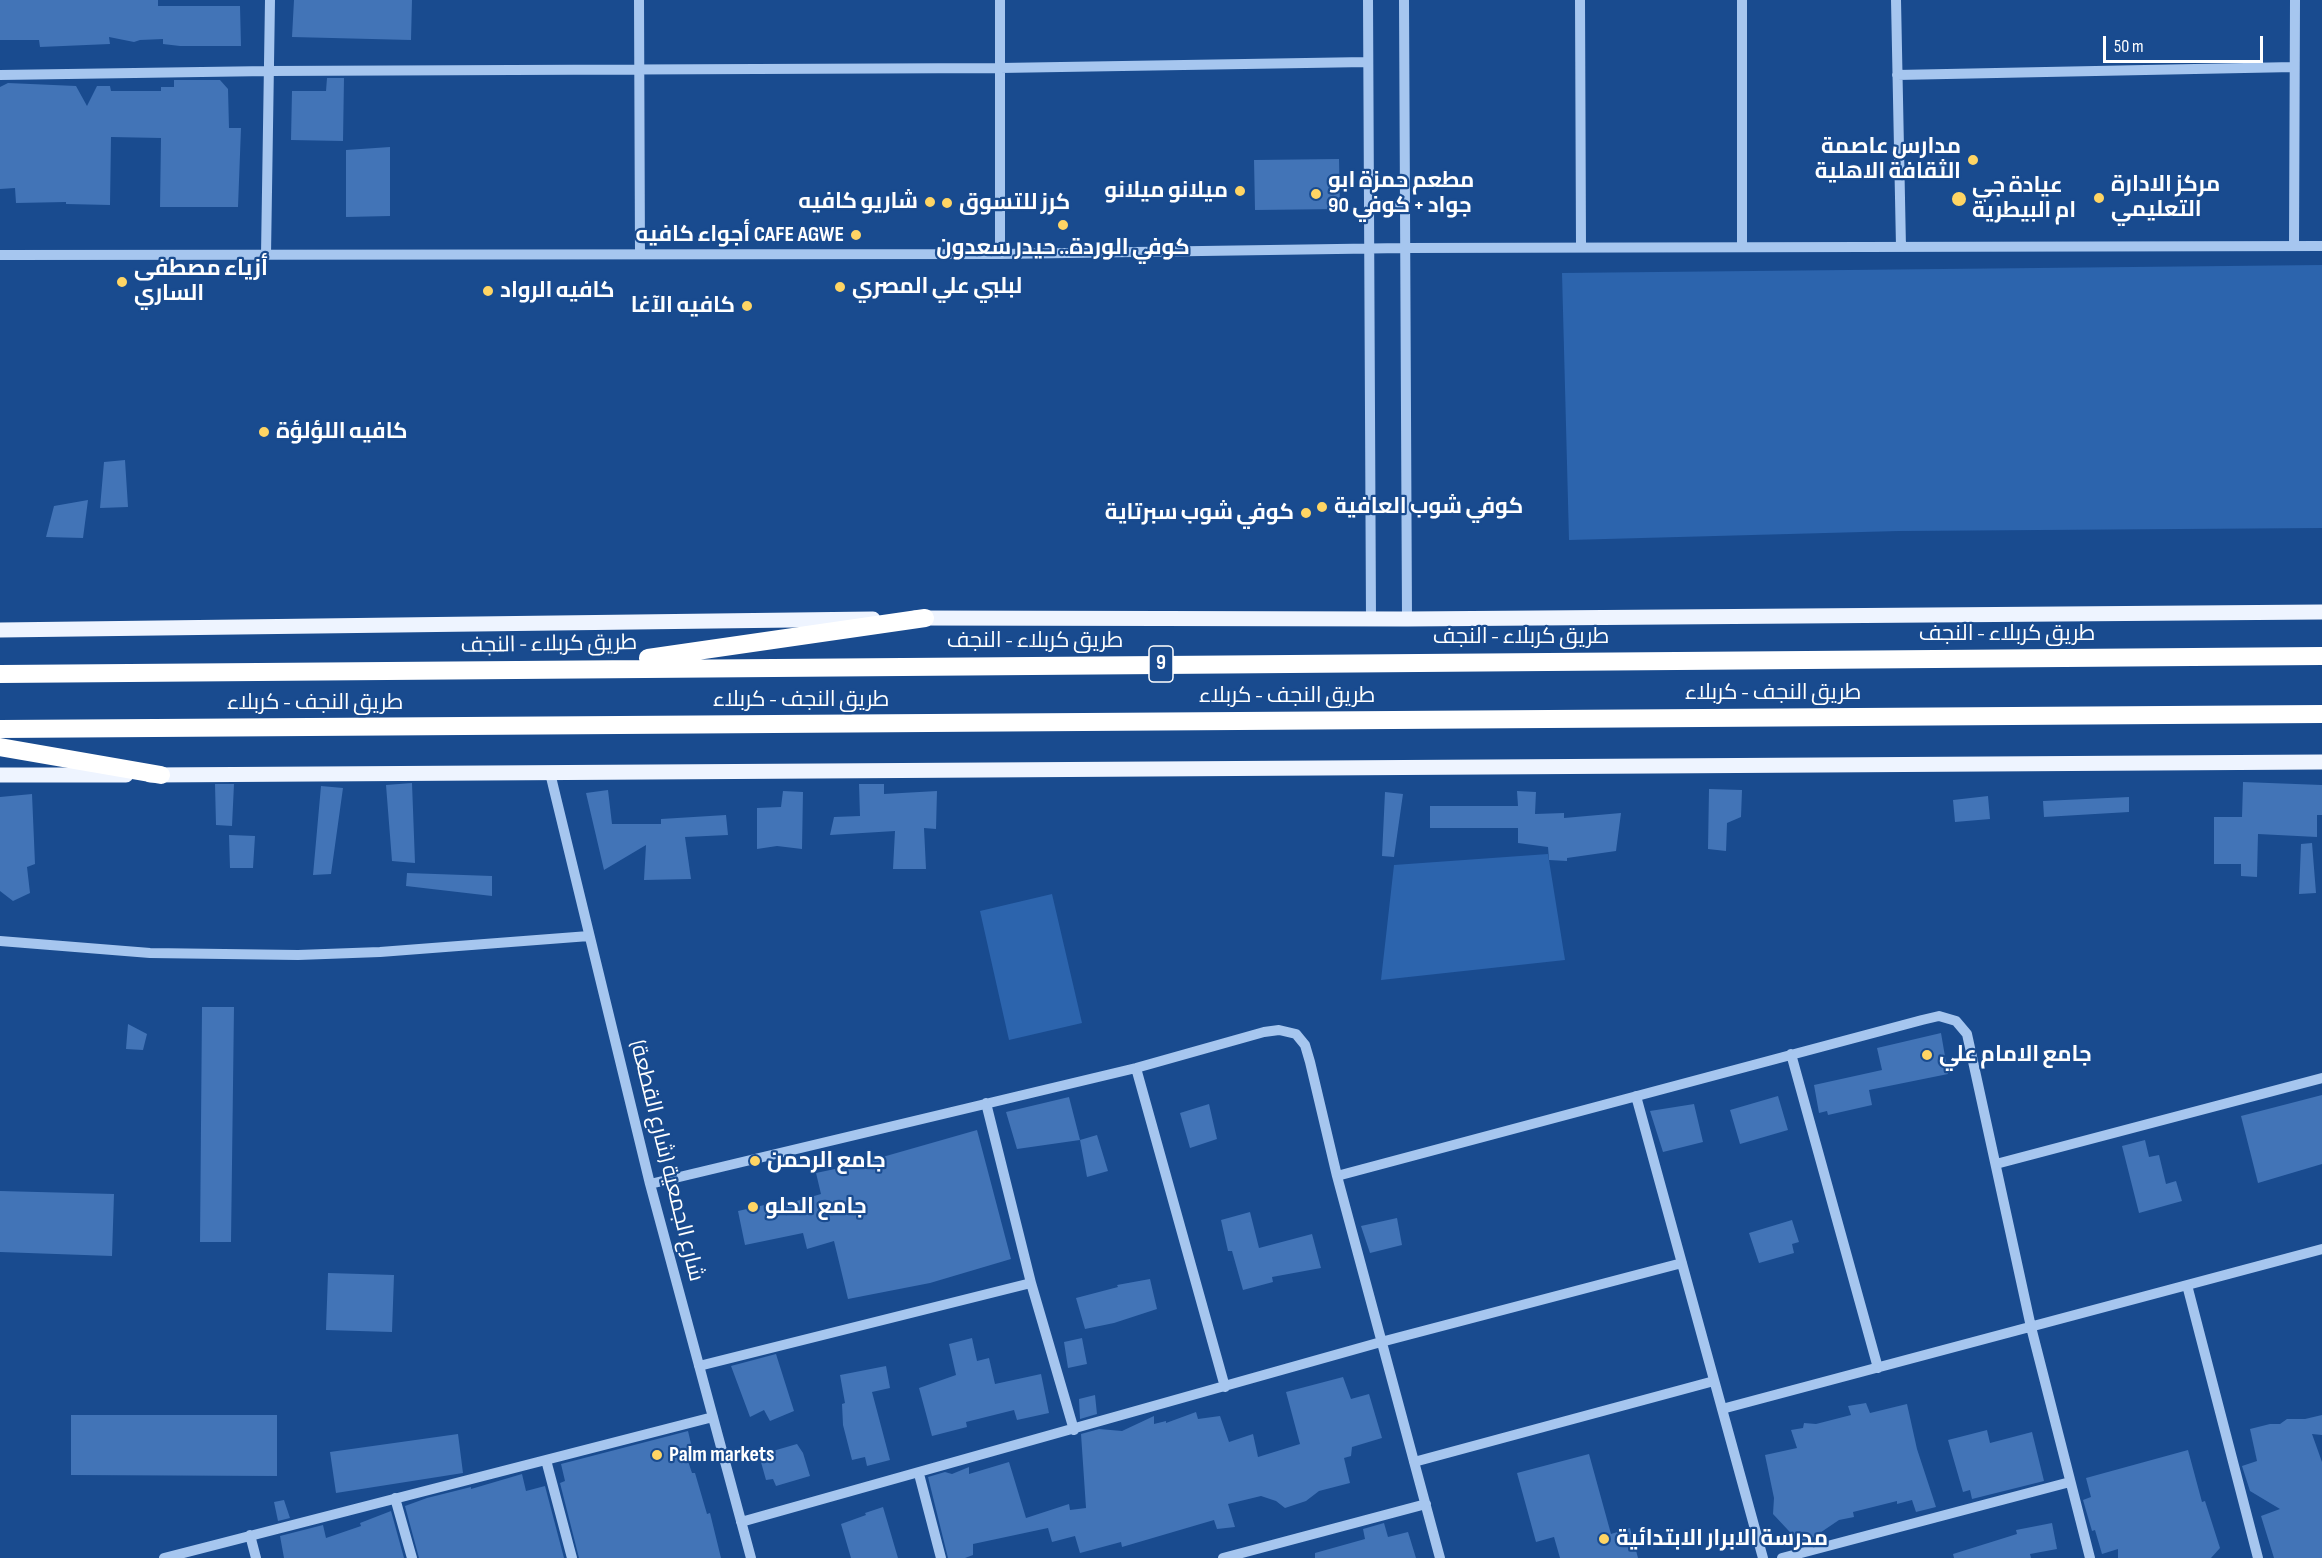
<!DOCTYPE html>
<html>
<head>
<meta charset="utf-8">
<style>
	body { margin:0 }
	#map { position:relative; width:2322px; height:1558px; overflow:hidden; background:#194b8f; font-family:"Sofia Sans Condensed",sans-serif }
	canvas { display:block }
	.scale { position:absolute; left:2103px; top:36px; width:160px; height:27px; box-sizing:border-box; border:3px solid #fff; border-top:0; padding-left:8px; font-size:18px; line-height:21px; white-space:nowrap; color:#fff; -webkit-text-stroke:4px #194b8f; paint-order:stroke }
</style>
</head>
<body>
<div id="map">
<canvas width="2322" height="1558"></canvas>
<div class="scale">50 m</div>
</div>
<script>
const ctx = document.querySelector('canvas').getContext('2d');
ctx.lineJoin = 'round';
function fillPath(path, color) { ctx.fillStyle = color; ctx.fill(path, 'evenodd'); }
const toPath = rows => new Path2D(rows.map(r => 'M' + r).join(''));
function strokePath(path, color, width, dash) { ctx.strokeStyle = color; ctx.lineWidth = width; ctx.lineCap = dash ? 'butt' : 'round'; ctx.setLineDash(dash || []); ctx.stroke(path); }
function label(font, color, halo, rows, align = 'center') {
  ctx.font = font + ' "Sofia Sans Condensed",Cairo,sans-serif'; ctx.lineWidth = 4.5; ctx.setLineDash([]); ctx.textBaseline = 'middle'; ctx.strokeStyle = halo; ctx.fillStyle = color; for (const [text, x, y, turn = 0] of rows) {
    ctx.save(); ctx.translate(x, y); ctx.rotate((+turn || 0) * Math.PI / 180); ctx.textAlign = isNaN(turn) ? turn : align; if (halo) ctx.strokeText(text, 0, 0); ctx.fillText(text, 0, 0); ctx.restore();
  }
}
const green = toPath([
	[2322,265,2322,528,1899,531,1569,540,1562,273],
	[1548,854,1565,960,1381,980,1394,865],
	[1052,894,1082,1023,1009,1040,980,911]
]);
const building = toPath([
	[0,0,158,0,158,6,240,6,241,46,180,46,163,44,163,39,140,40,134,42,109,37,110,44,40,47,39,40,0,40],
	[294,0,412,0,411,40,292,37],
	[327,78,344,78,343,141,291,140,292,91,326,91],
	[174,80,220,80,228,89,229,128,241,128,238,207,160,207,161,138,111,137,110,205,66,204,66,202,16,203,15,188,0,189,0,87,8,83,76,86,87,106,97,86,110,86,111,91,161,91,161,87,174,87],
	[390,147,390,216,346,217,346,150],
	[1339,159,1340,209,1255,210,1254,160],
	[125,460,128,507,100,508,104,462],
	[88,500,83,538,46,537,54,506],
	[2243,782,2322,785,2322,815,2317,815,2317,837,2258,834,2257,877,2241,876,2241,864,2214,864,2214,817,2242,817],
	[412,783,415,863,392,861,386,785],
	[215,784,234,784,232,826,216,825],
	[859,784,884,784,884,794,937,791,936,829,924,828,926,869,893,869,895,831,830,835,834,817,860,816],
	[321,786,343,788,331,874,313,875],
	[1709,789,1742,790,1741,817,1727,823,1726,851,1708,849],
	[608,790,612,824,661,824,661,819,726,815,728,835,685,837,691,879,644,880,646,845,604,870,586,793],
	[783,791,803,792,802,849,777,846,757,849,757,808,781,807],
	[1517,791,1536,792,1535,814,1564,813,1564,818,1621,813,1616,851,1567,858,1567,861,1549,860,1548,847,1518,843,1518,828,1430,828,1430,806,1518,806],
	[1385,792,1403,794,1394,857,1382,856],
	[32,794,35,864,27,867,30,893,13,901,0,891,0,797],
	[1988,796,1990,819,1955,822,1953,800],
	[2129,797,2129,812,2044,817,2043,801],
	[229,835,255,836,253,868,230,868],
	[2312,843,2316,893,2299,894,2301,844],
	[407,873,492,876,492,896,406,886],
	[202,1007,234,1007,231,1242,200,1242],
	[128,1024,147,1034,143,1050,126,1049],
	[1941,1033,1948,1074,1869,1090,1872,1105,1828,1115,1827,1111,1819,1113,1814,1085,1882,1070,1877,1048],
	[2322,1095,2322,1164,2258,1183,2241,1116],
	[1778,1096,1788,1130,1740,1144,1730,1110],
	[1069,1097,1080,1140,1017,1149,1006,1112],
	[1209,1104,1217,1139,1190,1148,1180,1113],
	[1694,1104,1703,1142,1663,1152,1650,1111],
	[977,1130,1011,1259,930,1283,848,1299,834,1241,807,1249,803,1233,745,1245,738,1211,782,1201,783,1205,821,1194,816,1173,858,1164],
	[1097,1135,1108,1171,1087,1177,1080,1140],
	[2145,1140,2149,1157,2159,1155,2166,1184,2176,1181,2182,1201,2139,1213,2122,1146],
	[0,1191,114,1194,112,1256,0,1252],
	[1250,1212,1259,1248,1312,1234,1321,1268,1272,1277,1273,1282,1243,1290,1232,1251,1228,1251,1221,1220],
	[1397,1218,1402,1245,1370,1253,1361,1226],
	[1792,1220,1799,1242,1792,1244,1794,1253,1759,1263,1749,1233],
	[328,1273,394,1275,392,1332,326,1330],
	[1150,1279,1157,1309,1114,1323,1085,1329,1076,1298,1118,1287,1117,1285],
	[972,1338,977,1361,989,1358,995,1384,1041,1374,1049,1413,1017,1420,1014,1410,966,1422,967,1427,932,1436,919,1388,956,1375,949,1344],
	[1082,1338,1087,1364,1068,1368,1064,1342],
	[776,1354,794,1411,770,1421,764,1410,750,1417,731,1366],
	[886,1366,890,1388,872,1392,890,1460,867,1466,865,1457,852,1460,843,1425,842,1404,845,1403,840,1375],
	[1343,1377,1351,1399,1369,1394,1382,1438,1352,1447,1351,1456,1344,1458,1350,1483,1319,1491,1306,1501,1285,1508,1276,1501,1261,1496,1228,1504,1235,1527,1217,1529,1214,1520,1122,1547,1121,1542,1080,1553,1075,1536,1052,1542,1048,1528,973,1544,973,1555,965,1558,948,1558,928,1477,945,1472,952,1474,969,1467,969,1474,1009,1462,1026,1518,1069,1504,1070,1510,1086,1508,1081,1434,1099,1429,1122,1431,1154,1416,1154,1424,1166,1421,1166,1423,1196,1412,1198,1419,1220,1416,1229,1442,1253,1434,1258,1457,1300,1444,1286,1392],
	[1095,1395,1097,1414,1080,1419,1079,1399],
	[1866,1403,1870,1413,1907,1404,1917,1449,1936,1507,1916,1512,1912,1500,1897,1504,1897,1501,1853,1512,1854,1517,1839,1520,1802,1545,1773,1514,1774,1498,1765,1455,1797,1448,1791,1430,1803,1428,1804,1423,1816,1424,1851,1415,1848,1406],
	[71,1415,277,1415,277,1476,71,1475],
	[2322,1415,2322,1435,2312,1434,2322,1462,2322,1558,2274,1558,2261,1516,2280,1509,2250,1491,2242,1466,2257,1461,2250,1429,2270,1424,2280,1424,2287,1419,2305,1419],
	[1987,1430,1990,1443,2032,1432,2044,1481,1972,1499,1970,1490,1963,1492,1948,1440],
	[688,1431,693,1452,686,1455,692,1473,695,1473,707,1514,710,1513,721,1558,579,1558,560,1483,565,1481,561,1464],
	[458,1434,463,1473,336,1493,330,1452],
	[797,1444,803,1453,810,1476,776,1486,773,1479,766,1480,759,1455],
	[2188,1450,2202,1502,2205,1501,2220,1548,2211,1558,2118,1558,2118,1549,2102,1554,2095,1530,2092,1531,2083,1500,2091,1497,2086,1478],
	[1589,1454,1611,1534,1630,1528,1638,1558,1560,1558,1554,1537,1536,1542,1517,1473],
	[522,1474,526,1491,545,1486,564,1558,419,1558,405,1506,427,1498,471,1487,471,1489],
	[284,1500,290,1518,278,1521,274,1502],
	[883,1507,898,1558,851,1558,841,1524,866,1515,865,1513],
	[391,1511,404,1558,284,1558,280,1536,323,1525,326,1538,361,1526,360,1523],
	[1384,1523,1388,1537,1408,1532,1416,1558,1315,1558,1315,1553,1365,1539,1363,1529],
	[2052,1523,2057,1549,2030,1554,2031,1558,1954,1558,1953,1554,2017,1534,2016,1530]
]);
const minor = toPath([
	[639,0,640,254],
	[1000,0,1000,254],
	[1368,0,1371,619],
	[1404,0,1407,619],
	[1580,0,1581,247],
	[1742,0,1742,247],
	[1896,0,1901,247],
	[0,75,269,71,1000,68,1367,62],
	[1897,75,2294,67],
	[1370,197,1377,204,1387,207,1396,205,1404,201],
	[2294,246,2295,0],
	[0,255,1000,254,1404,248,2322,246],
	[266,255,270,0],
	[550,773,650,1184,751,1558],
	[0,941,150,953,298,955,380,952,589,936],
	[1791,1054,1878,1368],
	[1136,1068,1225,1387],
	[1636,1096,1763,1558],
	[1996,1164,2322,1078],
	[1337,1176,1922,1020,1939,1016,1956,1021,1967,1034,2031,1327,2090,1558],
	[650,1184,1136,1068,1264,1032,1279,1030,1296,1034,1305,1045,1310,1062,1337,1176,1440,1558],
	[1031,1283,1074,1430],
	[2187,1285,2258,1558],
	[699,1366,1031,1283,986,1103],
	[1722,1409,2322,1249],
	[546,1460,572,1558],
	[1414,1462,1714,1381],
	[919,1474,941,1558],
	[395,1498,412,1558],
	[741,1522,1381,1342,1682,1263],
	[250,1535,256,1558],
	[164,1558,713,1417],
	[1223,1558,1426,1504],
	[1782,1558,2070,1482]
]);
const major = toPath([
	[915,618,1407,619,2322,612],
	[0,630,873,619],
	[0,775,126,775],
	[150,775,2322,762]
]);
const highway = toPath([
	[648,658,925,618],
	[0,674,2322,656],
	[0,729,2322,714],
	[0,747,161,775]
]);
const markers = [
	[1973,160,6,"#ffd564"],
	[1240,191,6,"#ffd564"],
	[1316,194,6,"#ffd564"],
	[2099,198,6,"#ffd564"],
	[1959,199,8,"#ffd564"],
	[930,202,6,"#ffd564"],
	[947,203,6,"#ffd564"],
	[1063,225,6,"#ffd564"],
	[856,235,6,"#ffd564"],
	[122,282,6,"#ffd564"],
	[840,287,6,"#ffd564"],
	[488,291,6,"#ffd564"],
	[747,306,6,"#ffd564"],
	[264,432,6,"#ffd564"],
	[1322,507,6,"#ffd564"],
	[1306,513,6,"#ffd564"],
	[1927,1055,6,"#ffd564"],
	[755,1161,6,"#ffd564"],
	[753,1207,6,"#ffd564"],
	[657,1455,6,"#ffd564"],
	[1604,1539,6,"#ffd564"]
];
const shields = [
	[1161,664,24]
];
const shieldNames = [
	["9",1161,664]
];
const poiNames = [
	["مدارس عاصمة",1961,147,"right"],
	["الثقافة الاهلية",1961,172,"right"],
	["مطعم حمزة ابو",1328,181],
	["جواد + كوفي 90",1328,206],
	["مركز الادارة",2111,185],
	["التعليمي",2111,210],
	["عيادة جي",1972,186],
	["ام البيطرية",1972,211],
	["ميلانو ميلانو",1228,191,"right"],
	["شاريو كافيه",918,202,"right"],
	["كرز للتسوق",959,203],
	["أجواء كافيه CAFE AGWE",844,235,"right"],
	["كوفي الوردة.. حيدر سعدون",1063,248,"center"],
	["أزياء مصطفى",134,269],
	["الساري",134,294],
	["لبلبي علي المصري",852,287],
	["كافيه الرواد",500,291],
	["كافيه الآغا",735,306,"right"],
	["كافيه اللؤلؤة",276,432],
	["كوفي شوب العافية",1334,507],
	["كوفي شوب سبرتاية",1294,513,"right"],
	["جامع الامام علي",1939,1055],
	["جامع الرحمن",767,1161],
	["جامع الحلو",765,1207],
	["Palm markets",669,1455],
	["مدرسة الابرار الابتدائية",1616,1539]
];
const streetNames = [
	["طريق کربلاء - النجف",2007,634],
	["طريق کربلاء - النجف",1521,637],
	["طريق کربلاء - النجف",1035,641],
	["طريق کربلاء - النجف",549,645,-1],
	["طريق النجف - کربلاء",1773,693],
	["طريق النجف - کربلاء",1287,696],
	["طريق النجف - کربلاء",801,700],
	["طريق النجف - کربلاء",315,703],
	["شارع الجمعية (شارع القطعة)",666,1161,76]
];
fillPath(green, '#2c64ad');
fillPath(building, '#4274b7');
strokePath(minor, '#a6c6ef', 10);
strokePath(major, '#eef4ff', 15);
strokePath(highway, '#fff', 18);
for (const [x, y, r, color] of markers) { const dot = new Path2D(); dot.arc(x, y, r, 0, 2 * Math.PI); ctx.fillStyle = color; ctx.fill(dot); strokePath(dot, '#194b8f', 2); }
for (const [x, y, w] of shields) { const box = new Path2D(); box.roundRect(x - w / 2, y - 18, w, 36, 4.5); ctx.fillStyle = '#194b8f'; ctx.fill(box); strokePath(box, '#fff', 1.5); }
label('bold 21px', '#fff', null, shieldNames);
label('bold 22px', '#fff', '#194b8f', poiNames, 'left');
label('22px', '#fff', '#194b8f', streetNames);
</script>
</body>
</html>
